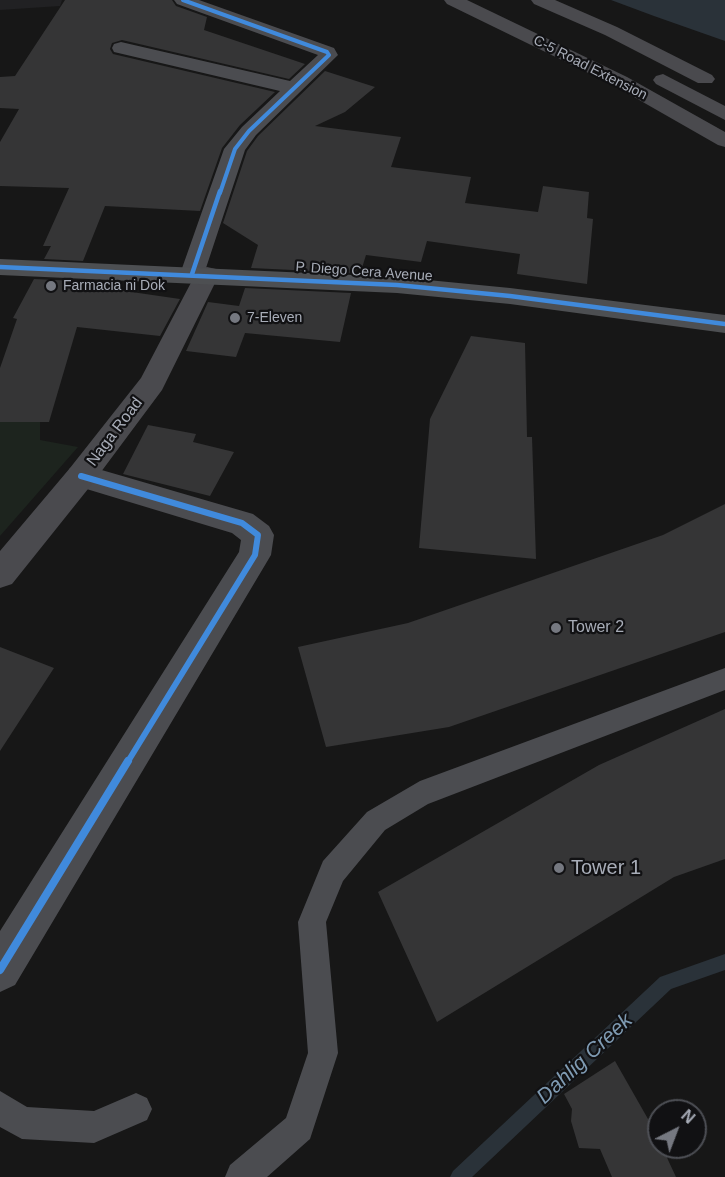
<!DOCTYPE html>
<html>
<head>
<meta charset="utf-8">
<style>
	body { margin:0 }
	#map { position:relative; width:725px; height:1177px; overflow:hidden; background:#171717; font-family:Helvetica,sans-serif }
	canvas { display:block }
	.north { position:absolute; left:647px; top:1099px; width:60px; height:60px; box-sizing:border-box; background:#111113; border:2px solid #4d4f55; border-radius:50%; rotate:42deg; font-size:16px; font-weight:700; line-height:24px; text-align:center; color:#a8adb8 }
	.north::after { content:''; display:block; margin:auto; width:21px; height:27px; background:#757880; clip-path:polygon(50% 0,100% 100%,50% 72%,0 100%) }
</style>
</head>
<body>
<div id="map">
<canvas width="725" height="1177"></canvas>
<div class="north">N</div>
</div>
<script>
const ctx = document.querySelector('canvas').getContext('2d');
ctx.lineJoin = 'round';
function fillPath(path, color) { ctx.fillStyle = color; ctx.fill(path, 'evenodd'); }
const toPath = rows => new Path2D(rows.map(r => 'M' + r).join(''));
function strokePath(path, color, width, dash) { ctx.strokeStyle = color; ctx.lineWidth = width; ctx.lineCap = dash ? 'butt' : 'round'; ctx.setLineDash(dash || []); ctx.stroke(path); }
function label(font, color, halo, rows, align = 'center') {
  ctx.font = font + ' Helvetica,sans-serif'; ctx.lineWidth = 4.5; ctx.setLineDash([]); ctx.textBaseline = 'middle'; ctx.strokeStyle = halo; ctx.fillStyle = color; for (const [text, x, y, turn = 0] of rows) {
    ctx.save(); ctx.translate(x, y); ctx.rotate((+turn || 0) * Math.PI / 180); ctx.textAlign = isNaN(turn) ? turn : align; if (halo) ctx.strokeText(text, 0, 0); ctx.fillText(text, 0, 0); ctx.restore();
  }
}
const built = toPath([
	[0,0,62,0,60,6,0,10]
]);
const green = toPath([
	[0,421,40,421,40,440,78,447,0,536]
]);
const water = toPath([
	[611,0,725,0,725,41,654,16]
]);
const stream = toPath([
	[725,954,725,970,671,989,472,1177,450,1177,453,1171,660,977,725,954]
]);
const building = toPath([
	[65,0,172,0,176,6,207,17,204,30,305,64,289,79,122,40,112,43,110,49,113,54,275,92,240,125,222,148,200,211,105,206,83,261,44,259,51,246,43,246,69,188,0,186,0,142,19,109,0,108,0,77,15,76],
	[325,71,375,87,345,112,315,126,401,137,391,167,471,177,465,203,538,212,543,186,589,192,587,218,593,219,587,284,517,274,520,254,427,241,421,262,366,255,362,268,357,268,355,273,251,268,258,245,223,223,247,151,258,136],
	[34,279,76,281,74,283,98,285,97,287,180,299,160,336,77,327,49,422,0,422,0,368,17,319,13,318],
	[245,288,351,293,340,342,245,333,236,357,186,351,208,302,239,306],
	[471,336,525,343,527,437,532,437,536,559,419,548,430,419],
	[148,425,196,434,193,442,234,452,210,496,123,474],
	[725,504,725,632,449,727,326,747,298,647,408,623,663,535],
	[0,647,54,668,0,751],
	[725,709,725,859,674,877,437,1022,378,892,599,765],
	[615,1061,652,1126,659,1140,659,1147,662,1147,676,1177,612,1177,600,1149,579,1148,571,1121,572,1109,564,1094]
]);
const service = toPath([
	[725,668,725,690,428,804,385,830,343,881,326,922,338,1053,310,1139,267,1177,225,1177,230,1165,286,1118,308,1053,298,922,323,861,367,812,420,781,725,668],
	[0,1091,27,1107,94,1111,136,1093,147,1098,152,1109,147,1120,94,1143,22,1139,0,1127,0,1091]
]);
const minor = toPath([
	[174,0,199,0,334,48,338,55,256,135,245,150,204,274,201,280,192,282,183,280,180,274,224,149,242,127,280,91,114,52,112,48,114,44,121,42,290,81,318,55,177,4,174,0],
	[81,464,253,514,269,526,274,535,271,555,15,985,0,992,0,931,239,552,241,540,232,533,70,484,66,476,70,468,81,464]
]);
const secondary = toPath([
	[444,0,467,0,627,77,725,132,725,147,718,145,613,85,447,4,444,0],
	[531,0,555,0,617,27,712,75,715,79,712,83,698,83,605,35,534,4,531,0],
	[663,74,725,106,725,120,656,84,653,80,656,76,663,74],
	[207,267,216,269,219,275,162,390,92,484,12,584,0,588,0,551,70,468,141,378,195,275,198,269,207,267]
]);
const primary = toPath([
	[0,259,397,277,510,288,725,315,725,333,510,304,397,293,0,275,0,259]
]);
const cyclewayFar3 = toPath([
	[183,0,327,52,329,55,249,131,235,149,220,193]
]);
const cyclewayFar2 = toPath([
	[0,267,397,285,510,296,725,324],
	[192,274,220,191]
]);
const cyclewayFar1 = toPath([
	[81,476,242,523,258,535,255,555,127,763]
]);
const cycleway = toPath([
	[0,970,128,761]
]);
const markers = [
	[51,286,6,"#757880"],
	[235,318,6,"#757880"],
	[556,628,6,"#757880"],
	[559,868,6,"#757880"]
];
const farStreetnames = [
	["C-5 Road Extension",590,68,27],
	["P. Diego Cera Avenue",364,272,4]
];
const farPoinames = [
	["Farmacia ni Dok",63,286],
	["7-Eleven",247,318]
];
const streetNames = [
	["Naga Road",115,432,-53]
];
const poiNames = [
	["Tower 2",568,628]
];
const nearPoinames = [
	["Tower 1",571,868]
];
const nearWaternames = [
	["Dahlig Creek",585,1059,-43]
];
fillPath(built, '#212123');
fillPath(green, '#1d241e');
fillPath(water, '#2a3239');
fillPath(stream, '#2a3239');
fillPath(building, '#353536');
fillPath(service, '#4b4c50');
fillPath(minor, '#4b4c50');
fillPath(secondary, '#4a4a4e');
fillPath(primary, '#4d4f52');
strokePath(cyclewayFar3, '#408adc', 4);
strokePath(cyclewayFar2, '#408adc', 4.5);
strokePath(cyclewayFar1, '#408adc', 6);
strokePath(cycleway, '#408adc', 8);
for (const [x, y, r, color] of markers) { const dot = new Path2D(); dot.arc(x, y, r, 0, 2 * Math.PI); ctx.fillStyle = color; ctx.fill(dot); strokePath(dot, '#111113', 2); }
label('14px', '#a8adb8', '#111113', farStreetnames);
label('14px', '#a8adb8', '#111113', farPoinames, 'left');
label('16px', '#a8adb8', '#111113', streetNames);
label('16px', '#a8adb8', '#111113', poiNames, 'left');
label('20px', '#a8adb8', '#111113', nearPoinames, 'left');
label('italic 21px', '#7f9bb3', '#111113', nearWaternames);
</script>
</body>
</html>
